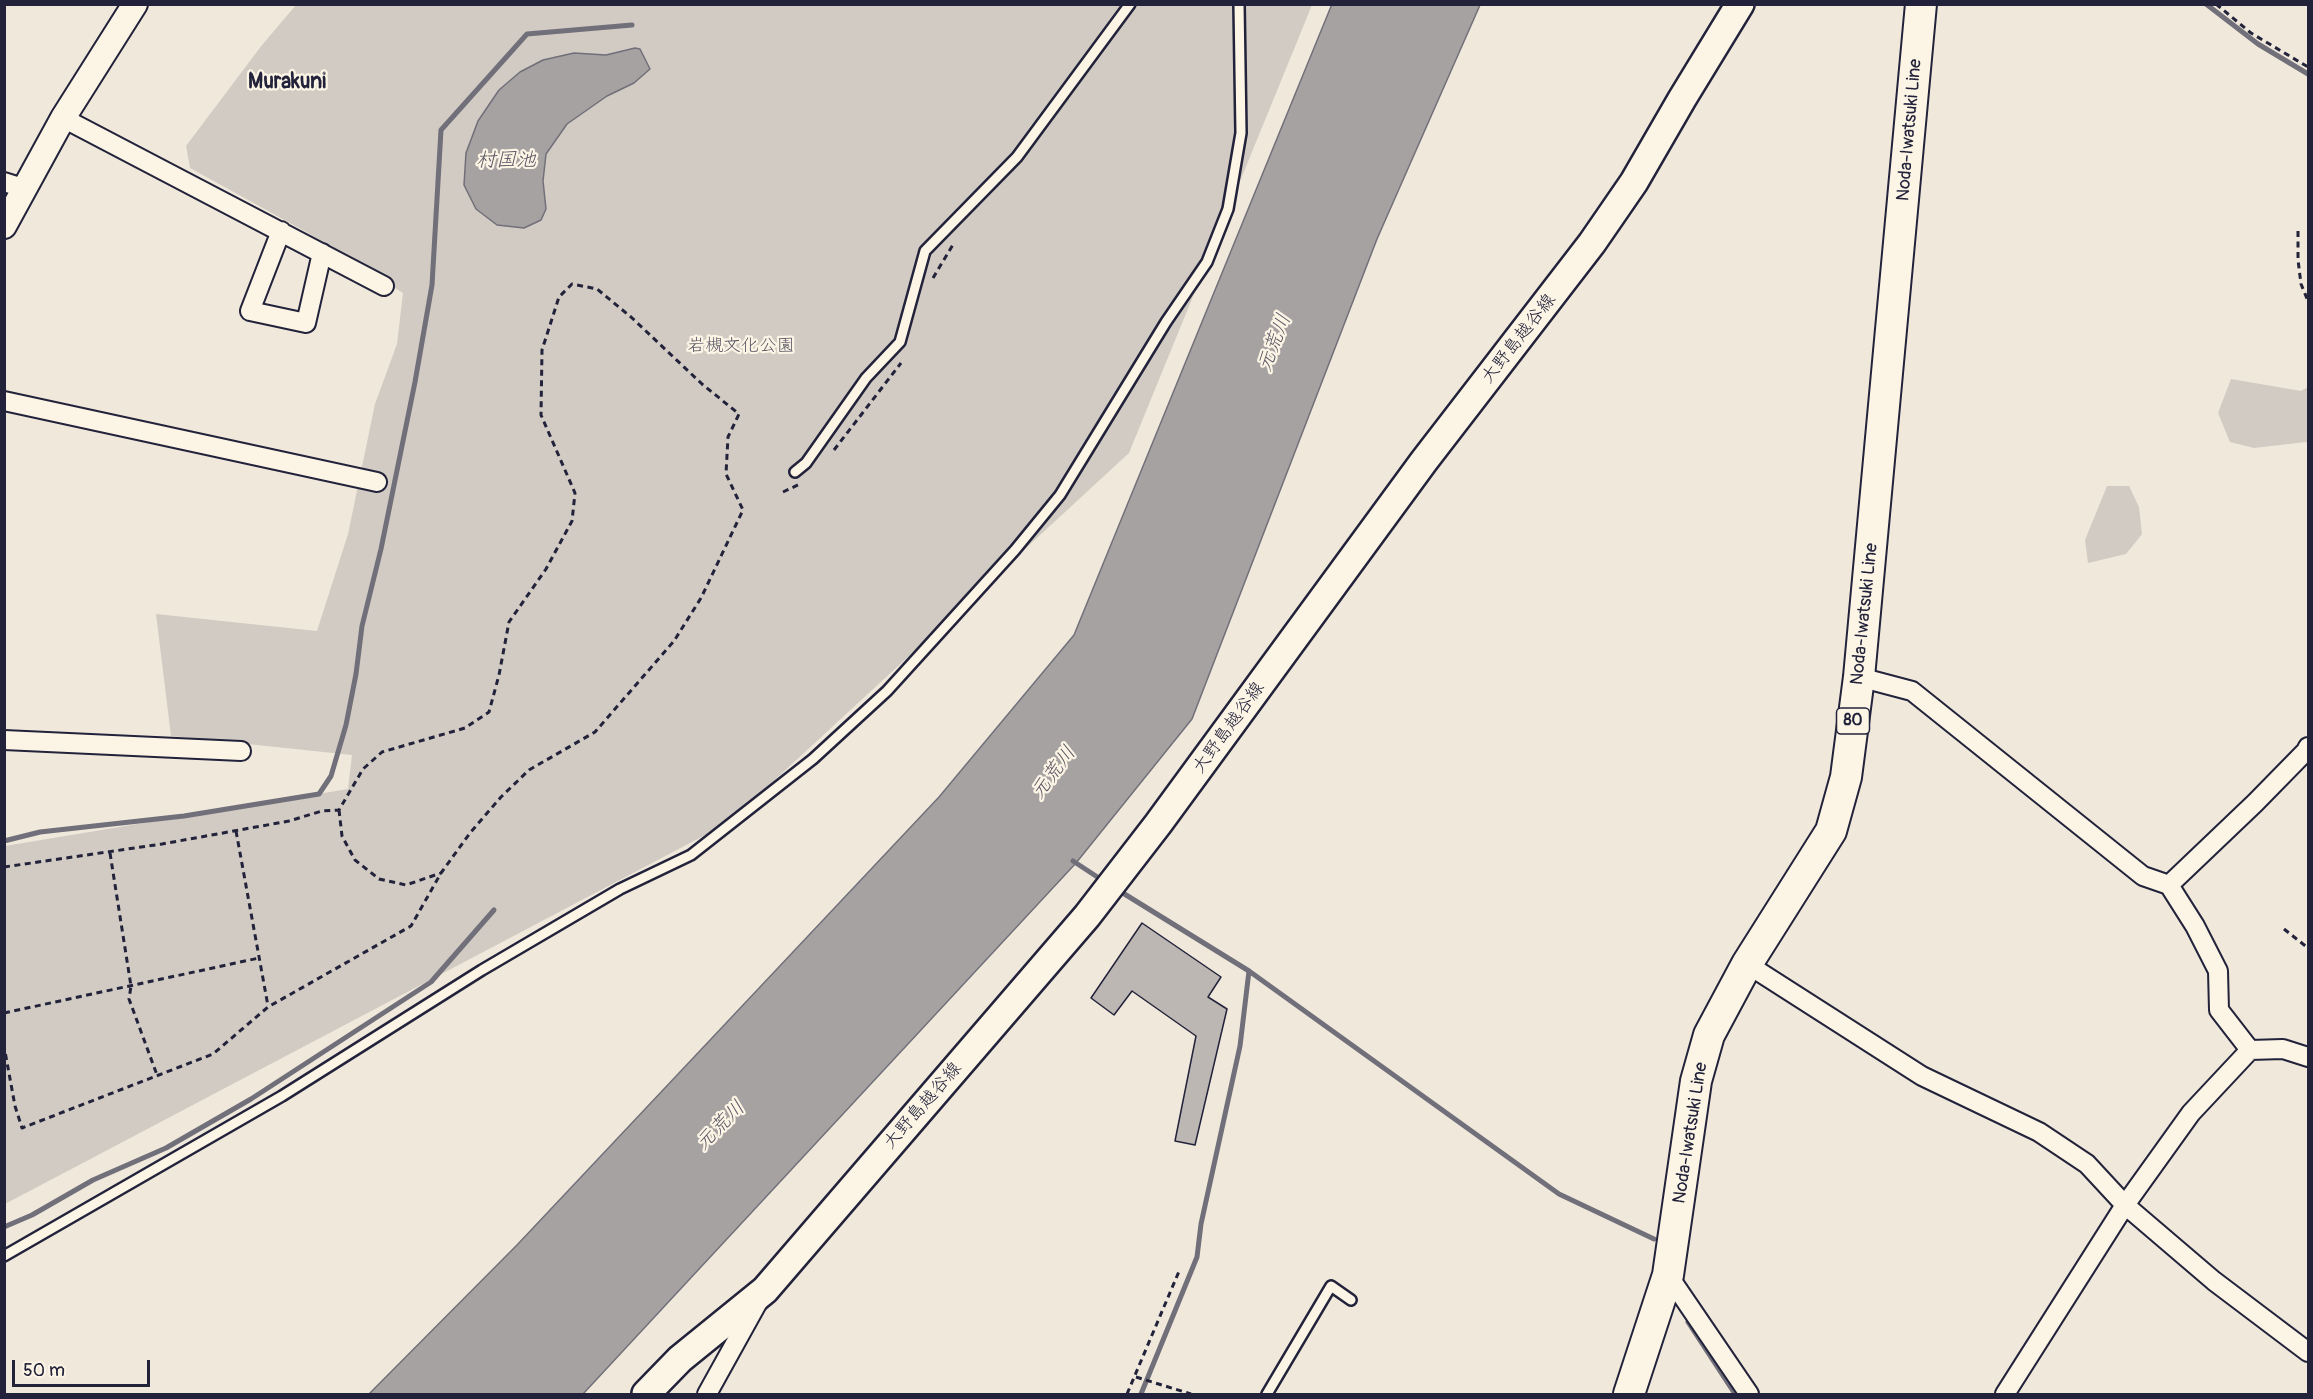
<!DOCTYPE html>
<html>
<head>
<meta charset="utf-8">
<style>
	body { margin:0 }
	#map { position:relative; width:2313px; height:1399px; overflow:hidden; background:#efe8db; font-family:Pangolin,sans-serif }
	canvas { display:block }
	.frame { position:absolute; inset:0; border:6px solid #22223b; pointer-events:none }
	.scale { position:absolute; left:12px; top:1360px; width:138px; height:27px; box-sizing:border-box; border:3px solid #22223b; border-top:0; padding-left:8px; font-size:18px; line-height:21px; white-space:nowrap; color:#22223b; -webkit-text-stroke:4px #fcf5e5; paint-order:stroke }
</style>
</head>
<body>
<div id="map">
<canvas width="2313" height="1399"></canvas>
<div class="frame"></div>
<div class="scale">50 m</div>
</div>
<script>
const ctx = document.querySelector('canvas').getContext('2d');
ctx.lineJoin = 'round';
function fillPath(path, color) { ctx.fillStyle = color; ctx.fill(path, 'evenodd'); }
const toPath = rows => new Path2D(rows.map(r => 'M' + r).join(''));
function strokePath(path, color, width, dash) { ctx.strokeStyle = color; ctx.lineWidth = width; ctx.lineCap = dash ? 'butt' : 'round'; ctx.setLineDash(dash || []); ctx.stroke(path); }
function label(font, color, halo, rows, align = 'center') {
  ctx.font = font + ' Pangolin,"Klee One",sans-serif'; ctx.lineWidth = 4.5; ctx.setLineDash([]); ctx.textBaseline = 'middle'; ctx.strokeStyle = halo; ctx.fillStyle = color; for (const [text, x, y, turn = 0] of rows) {
    ctx.save(); ctx.translate(x, y); ctx.rotate((+turn || 0) * Math.PI / 180); ctx.textAlign = isNaN(turn) ? turn : align; if (halo) ctx.strokeText(text, 0, 0); ctx.fillText(text, 0, 0); ctx.restore();
  }
}
const green = toPath([
	[296,5,1312,5,1129,453,728,823,5,1204,5,846,348,789,352,755,171,736,156,614,317,631,348,534,375,404,397,344,403,293,308,233,190,168,186,146,262,45],
	[2231,379,2301,391,2308,387,2308,443,2306,442,2254,448,2230,442,2218,413],
	[2107,486,2129,486,2139,507,2142,534,2126,554,2088,563,2085,540]
]);
const water = toPath([
	[1332,4,1480,5,1377,239,1192,719,1076,863,583,1394,369,1394,517,1245,939,797,1074,635,1332,4],
	[635,48,640,49,650,69,634,83,607,96,567,124,546,154,543,181,546,209,541,220,524,228,497,225,476,209,464,185,466,153,478,121,499,90,520,72,543,60,574,53,606,55,635,48]
]);
const stream = toPath([
	[2206,4,2258,44,2308,74],
	[4,841,40,832,184,816,319,794,331,776,346,725,356,674,362,626,381,549,415,382,432,285,441,130,527,34,632,25],
	[1073,861,1105,882],
	[1118,890,1249,971,1559,1194,1654,1239],
	[4,1227,32,1215,93,1180,166,1148,251,1099,431,982,494,910],
	[1688,1322,1735,1394],
	[1141,1394,1197,1257,1201,1224,1240,1046,1249,971]
]);
const building = toPath([
	[1142,923,1221,977,1208,997,1227,1009,1195,1145,1175,1141,1196,1036,1132,991,1114,1015,1091,998,1142,923]
]);
const path = toPath([
	[2216,4,2251,33,2308,67],
	[2298,231,2298,260,2301,284,2308,301],
	[933,278,954,243],
	[834,450,901,363],
	[783,492,800,484],
	[339,810,342,836,355,860,379,879,406,885,441,873],
	[236,831,268,1006],
	[110,853,131,986,129,999,157,1075],
	[4,867,162,844,289,821,322,811,339,810,363,769,382,752,465,728,489,712,499,675,509,622,546,569,572,521,575,493,541,415,542,350,559,297,572,284,597,289,631,317,702,384,739,414,728,437,726,474,743,510,701,598,674,641,595,732,529,770,501,797,470,833,441,873,411,926,268,1007,213,1054,22,1128,15,1106,4,1046],
	[2284,929,2308,948],
	[4,1013,259,958],
	[1136,1377,1191,1394],
	[1127,1394,1180,1269]
]);
const service = toPath([
	[795,472,806,463,866,378,900,342,925,251,1017,157,1130,4],
	[4,1256,282,1096,482,970,620,889,691,855,813,759,887,691,1015,550,1060,495,1166,322,1207,262,1228,209,1241,133,1239,4],
	[1267,1394,1331,1286,1351,1300]
]);
const minor = toPath([
	[63,118,384,286],
	[4,182,23,188],
	[281,231,250,311,306,323,322,253],
	[4,401,377,482],
	[1859,677,1912,691,2143,876,2169,885,2195,926,2218,971,2219,1010,2250,1050],
	[4,740,241,751],
	[2169,885,2255,803,2306,751,2308,747],
	[1747,964,1922,1076,2039,1132,2087,1164,2125,1205,2214,1281,2308,1352],
	[1668,1275,1749,1394],
	[707,1394,758,1302],
	[2005,1394,2125,1205,2191,1113,2250,1050,2283,1049,2308,1057]
]);
const tertiary = toPath([
	[4,226,63,118,135,4]
]);
const secondary = toPath([
	[646,1394,680,1359,765,1290,1087,916,1158,824,1424,461,1592,243,1634,182,1682,99,1740,4]
]);
const primary = toPath([
	[1629,1394,1668,1275,1696,1081,1709,1035,1747,964,1831,831,1846,777,1859,677,1921,4]
]);
const shields = [
	[1853,721,33]
];
const shieldNames = [
	["80",1853,721]
];
const streetNames = [
	["Noda-Iwatsuki Line",1910,130,-85],
	["大野島越谷線",1519,339,-52],
	["Noda-Iwatsuki Line",1865,614,-84],
	["大野島越谷線",1229,728,-54],
	["大野島越谷線",923,1106,-49],
	["Noda-Iwatsuki Line",1691,1133,-81]
];
const parkNames = [
	["岩槻文化公園",741,346]
];
const waterNames = [
	["村国池",506,161],
	["元荒川",1275,343,-69],
	["元荒川",1054,773,-53],
	["元荒川",721,1126,-45]
];
const quarterNames = [
	["Murakuni",287,83]
];
fillPath(green, '#d1cbc3');
fillPath(water, '#a6a2a2');
strokePath(water, '#716f79', 1.5);
strokePath(stream, '#716f79', 5);
fillPath(building, '#bcb7b3');
strokePath(building, '#22223b', 1.5);
strokePath(service, '#22223b', 14);
strokePath(minor, '#22223b', 22);
strokePath(tertiary, '#22223b', 28);
strokePath(secondary, '#22223b', 32);
strokePath(primary, '#22223b', 34);
strokePath(path, '#22223b', 3, [6, 4.5]);
strokePath(service, '#fcf5e5', 9);
strokePath(minor, '#fcf5e5', 18);
strokePath(tertiary, '#fcf5e5', 24);
strokePath(secondary, '#fcf5e5', 27);
strokePath(primary, '#fcf5e5', 30);
for (const [x, y, w] of shields) { const box = new Path2D(); box.roundRect(x - w / 2, y - 13, w, 26, 4.5); ctx.fillStyle = '#fcf5e5'; ctx.fill(box); strokePath(box, '#22223b', 1.5); }
label('bold 16px', '#22223b', null, shieldNames);
label('18px', '#22223b', '#fcf5e5', streetNames);
label('18px', '#575564', '#fcf5e5', parkNames);
label('italic 20px', '#575564', '#fcf5e5', waterNames);
label('bold 21px', '#22223b', '#fcf5e5', quarterNames);
</script>
</body>
</html>
